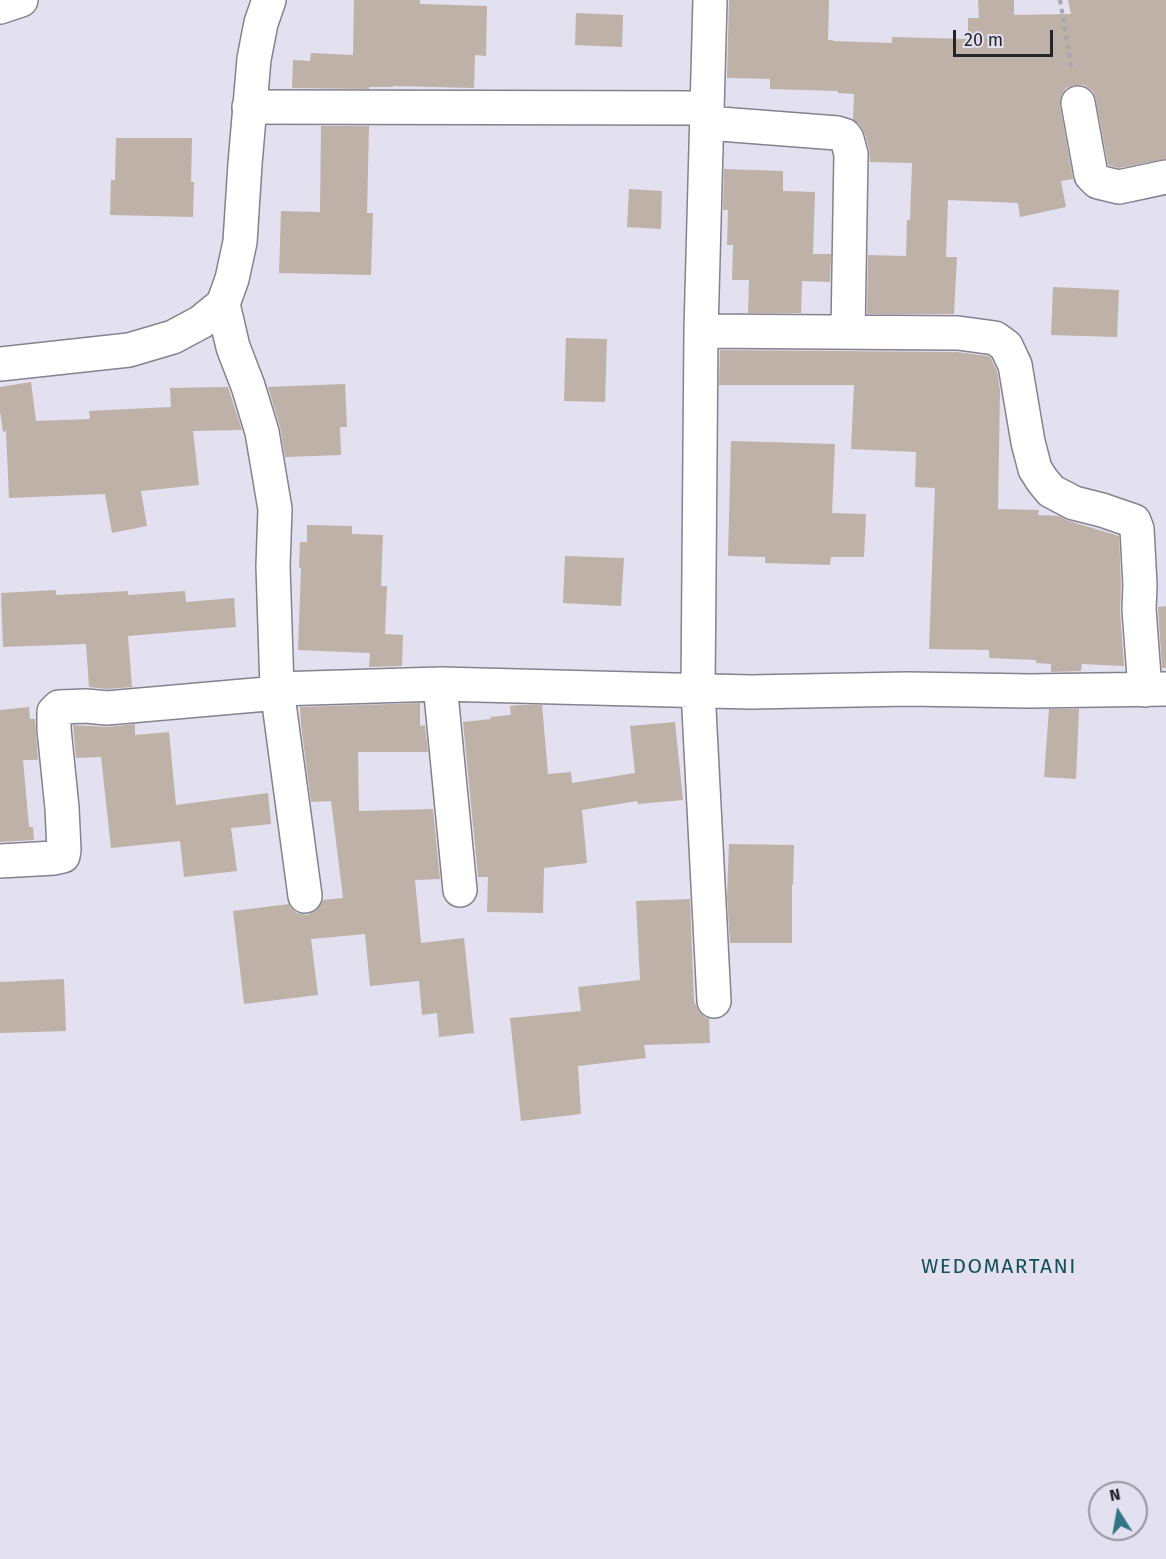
<!DOCTYPE html>
<html>
<head>
<meta charset="utf-8">
<style>
	body { margin:0 }
	#map { position:relative; width:1166px; height:1559px; overflow:hidden; background:#e3e0ef; font-family:"Fira Sans",sans-serif }
	canvas { display:block }
	.north { position:absolute; left:1088px; top:1481px; width:60px; height:60px; box-sizing:border-box; background:#e3e0ef; border:2px solid #9795a0; border-radius:50%; rotate:349deg; font-size:16px; font-weight:700; line-height:24px; text-align:center; color:#252429 }
	.north::after { content:''; display:block; margin:auto; width:21px; height:27px; background:#317684; clip-path:polygon(50% 0,100% 100%,50% 72%,0 100%) }
	.scale { position:absolute; left:953px; top:30px; width:100px; height:27px; box-sizing:border-box; border:3px solid #252429; border-top:0; padding-left:8px; font-size:18px; line-height:21px; white-space:nowrap; color:#252429; -webkit-text-stroke:4px #e3e0ef; paint-order:stroke }
</style>
</head>
<body>
<div id="map">
<canvas width="1166" height="1559"></canvas>
<div class="north">N</div>
<div class="scale">20 m</div>
</div>
<script>
const ctx = document.querySelector('canvas').getContext('2d');
ctx.lineJoin = 'round';
function fillPath(path, color) { ctx.fillStyle = color; ctx.fill(path, 'evenodd'); }
const toPath = rows => new Path2D(rows.map(r => 'M' + r).join(''));
function strokePath(path, color, width, dash) { ctx.strokeStyle = color; ctx.lineWidth = width; ctx.lineCap = dash ? 'butt' : 'round'; ctx.setLineDash(dash || []); ctx.stroke(path); }
function label(font, color, halo, rows, align = 'center') {
  ctx.font = font + ' "Fira Sans",sans-serif'; ctx.lineWidth = 5; ctx.setLineDash([]); ctx.textBaseline = 'middle'; ctx.strokeStyle = halo; ctx.fillStyle = color; for (const [text, x, y, turn = 0] of rows) {
    ctx.save(); ctx.translate(x, y); ctx.rotate((+turn || 0) * Math.PI / 180); ctx.textAlign = isNaN(turn) ? turn : align; if (halo) ctx.strokeText(text, 0, 0); ctx.fillText(text, 0, 0); ctx.restore();
  }
}
const building = toPath([
	[354,0,420,0,420,4,487,6,486,56,475,55,474,88,393,86,393,87,369,87,369,89,292,88,293,60,310,61,311,53,353,55],
	[729,0,829,0,828,40,833,40,833,41,892,43,892,37,968,39,968,18,979,18,978,0,1014,0,1014,15,1071,14,1068,0,1166,0,1166,159,1119,168,1108,165,1096,100,1093,91,1084,85,1074,85,1066,88,1061,96,1060,106,1073,179,1061,181,1066,207,1020,217,1018,203,948,200,946,257,957,257,954,314,867,314,868,255,906,256,907,220,910,220,912,163,870,162,869,149,865,134,859,124,853,120,854,94,838,93,838,91,770,89,770,79,727,78],
	[576,13,623,15,622,47,575,45],
	[321,126,369,126,367,213,373,213,371,275,279,273,281,211,320,212],
	[116,138,192,138,191,182,194,182,193,217,110,215,111,180,115,180],
	[724,169,783,171,783,191,815,192,813,254,831,254,830,282,802,281,801,313,748,313,749,280,732,280,733,245,727,245,728,210,723,210],
	[629,189,662,191,661,229,627,227],
	[1053,287,1119,290,1117,337,1051,335],
	[566,338,607,339,605,402,564,401],
	[720,350,957,352,988,356,991,358,997,371,1000,390,998,509,1039,510,1038,515,1059,516,1069,521,1119,536,1121,585,1120,610,1124,666,1082,664,1081,671,1051,672,1051,664,1036,663,1036,660,989,658,989,650,929,649,935,488,915,487,916,452,851,449,854,385,719,385],
	[31,382,36,421,90,419,89,411,171,407,170,388,228,387,242,430,193,431,199,485,141,491,147,526,112,533,105,494,9,498,6,431,3,432,0,411,0,387],
	[345,384,347,427,340,427,341,455,285,457,280,427,268,387],
	[731,441,835,444,832,513,866,514,864,557,831,557,830,565,765,563,765,557,728,556],
	[307,525,352,526,352,534,383,535,381,586,387,586,385,634,403,635,402,666,369,667,370,653,298,650,301,568,299,568,300,542,307,542],
	[565,556,624,558,621,606,563,603],
	[56,590,56,595,128,591,128,595,185,591,186,602,234,598,236,627,128,636,132,687,107,689,89,687,86,644,3,647,1,593],
	[1166,606,1166,668,1162,668,1158,609,1158,607],
	[420,703,420,726,425,725,428,752,358,752,359,811,433,809,440,879,415,880,421,943,464,938,474,1033,439,1037,437,1013,422,1015,419,981,370,986,365,934,311,939,318,995,244,1004,233,911,289,904,291,908,297,913,307,915,317,910,323,900,343,898,331,801,311,802,301,725,300,707],
	[519,705,542,705,548,774,571,772,572,783,635,773,630,726,675,722,683,800,638,804,637,801,582,810,587,863,544,868,543,913,487,912,488,877,478,877,463,722,491,719,490,717,511,715,510,706],
	[29,707,30,719,35,719,38,760,23,760,29,827,33,827,34,840,0,842,0,710],
	[1049,709,1079,709,1076,779,1044,777],
	[135,724,135,735,169,732,176,805,268,793,271,824,231,828,237,871,184,877,180,841,111,848,101,757,76,758,73,725,108,727],
	[729,844,794,845,793,885,792,885,792,943,730,943,727,897],
	[690,899,694,1001,699,1012,705,1017,709,1019,710,1043,644,1045,646,1058,578,1066,581,1114,521,1121,510,1018,581,1011,578,987,640,980,636,901],
	[64,979,66,1031,0,1033,0,982]
]);
const path = toPath([
	[1060,0,1072,70]
]);
const minor = toPath([
	[710,0,701,331,698,690,714,1001],
	[0,7,21,0],
	[1078,103,1091,175,1098,182,1119,187,1166,177],
	[249,107,707,108],
	[707,123,837,133,844,135,847,139,851,154,848,332],
	[223,304,233,347,248,386,262,432,275,509,273,566,277,689,305,896],
	[701,331,958,333,995,338,1006,346,1015,365,1028,442,1035,469,1042,480,1051,491,1074,503,1102,510,1134,521,1137,529,1140,585,1139,609,1145,690],
	[440,684,460,890],
	[277,689,440,684,750,692,908,689,1030,691,1166,689],
	[0,861,54,858,63,856,64,850,62,808,54,729,54,712,59,707,86,706,107,708,278,693]
]);
const secondary = toPath([
	[0,364,129,350,173,337,201,322,223,304,232,279,240,242,245,164,254,59,261,23,269,0]
]);
const quarterNames = [
	["WEDOMARTANI",999,1267]
];
fillPath(building, '#beb1a7');
strokePath(minor, '#85818f', 36);
strokePath(secondary, '#85818f', 36);
strokePath(path, '#a8a6b2', 4, [4.5, 4.5]);
strokePath(minor, '#fff', 33);
strokePath(secondary, '#fff', 33);
ctx.letterSpacing = '1.5px';
label('21px', '#154f5a', '#e3e0ef', quarterNames);
ctx.letterSpacing = '0px';
</script>
</body>
</html>
